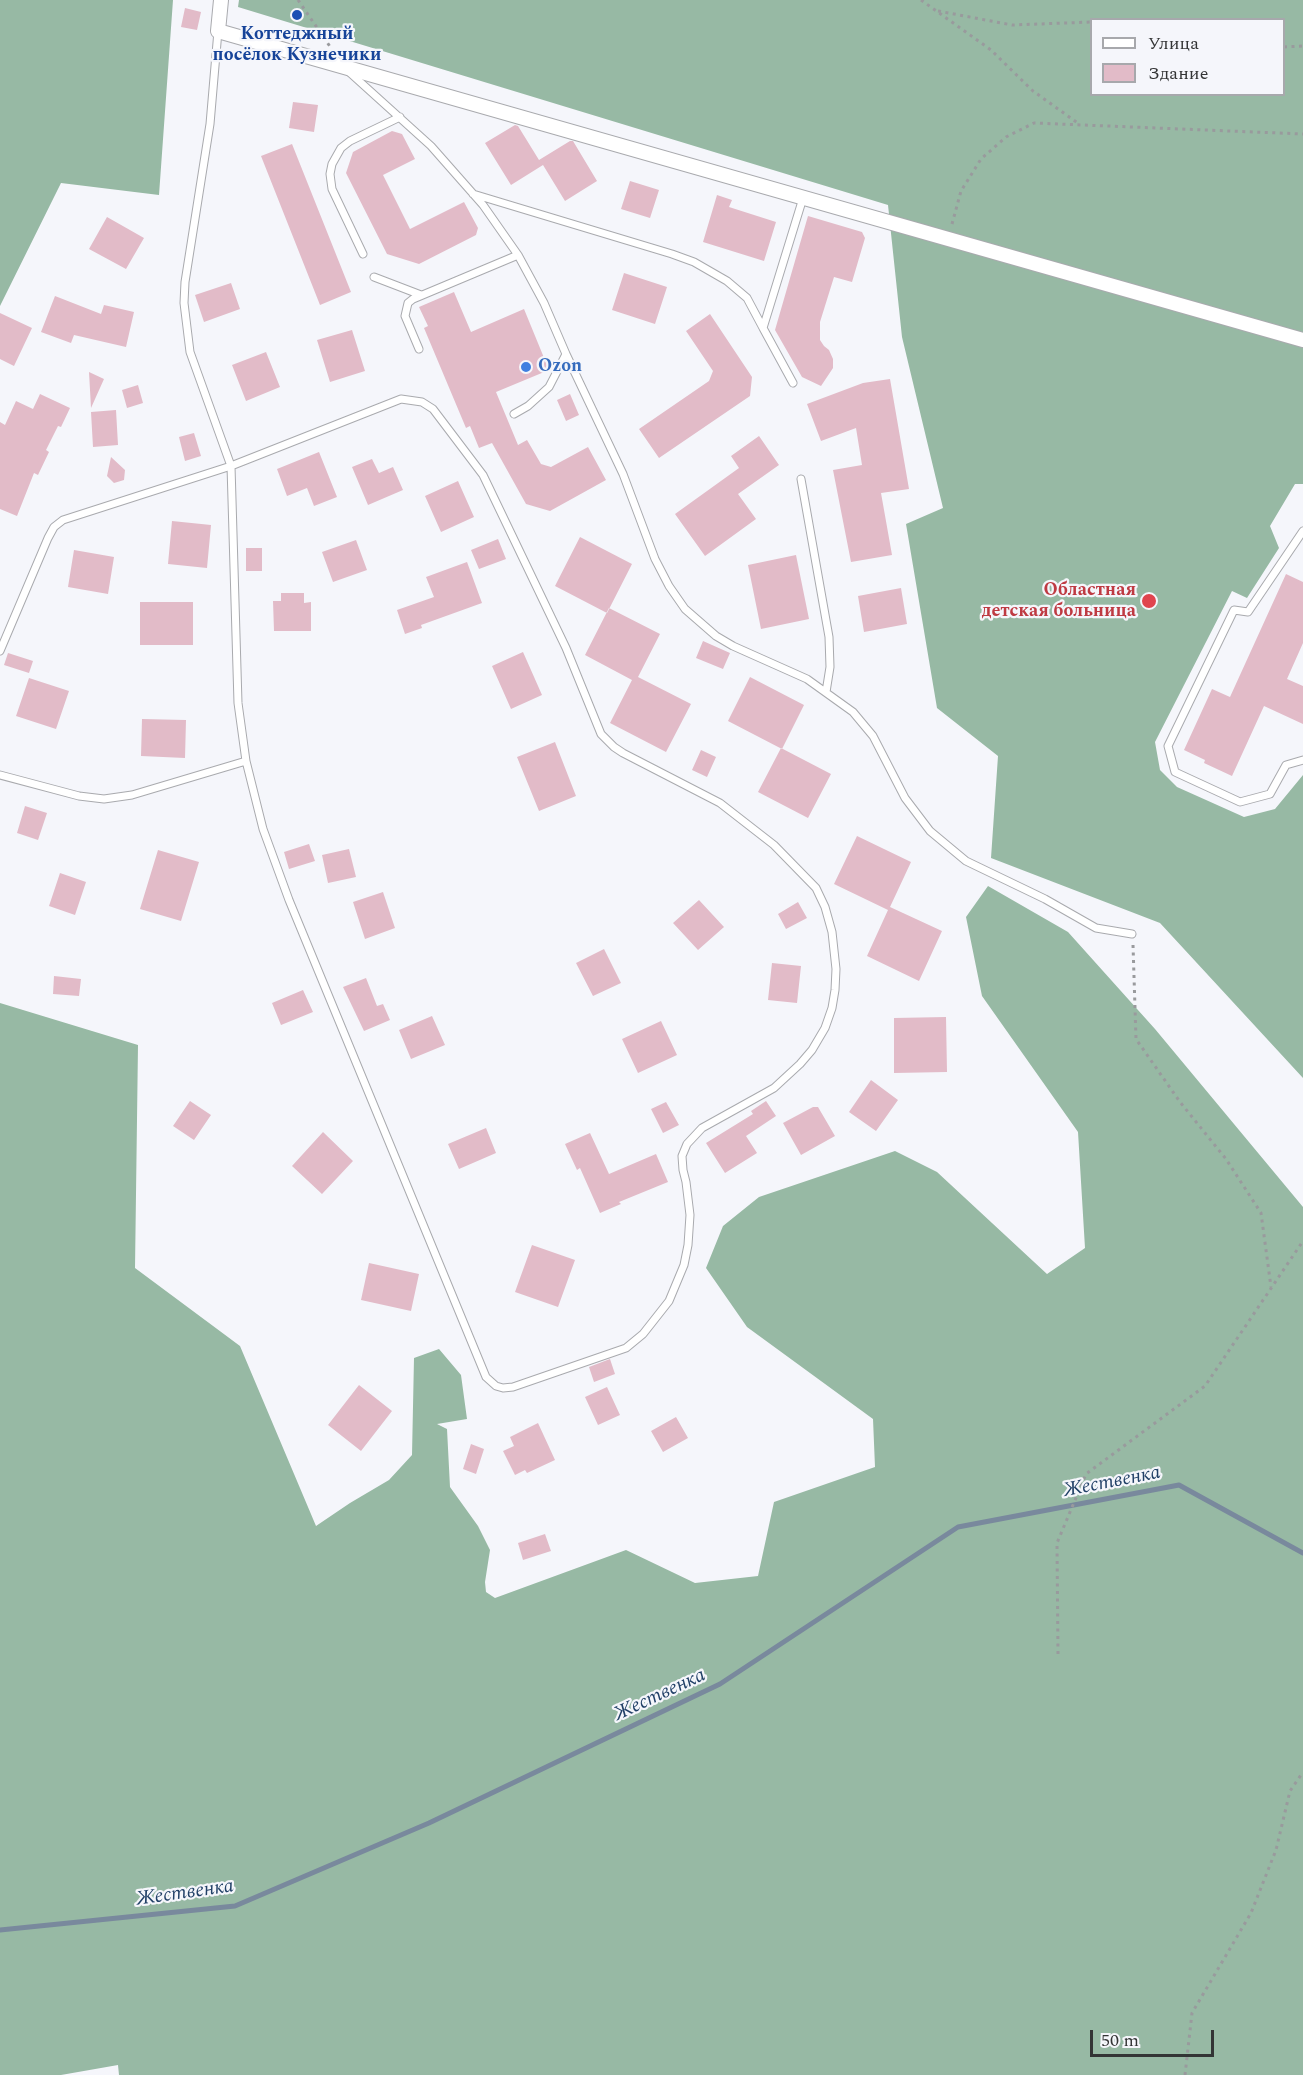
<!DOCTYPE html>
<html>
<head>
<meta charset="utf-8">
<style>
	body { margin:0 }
	#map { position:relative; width:1303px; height:2075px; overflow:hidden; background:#f5f6fb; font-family:Spectral,serif }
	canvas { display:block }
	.legend { position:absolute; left:1090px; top:18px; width:195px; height:78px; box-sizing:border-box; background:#f5f6fb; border:2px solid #a7a8ac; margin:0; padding:8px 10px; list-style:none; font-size:18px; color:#333435 }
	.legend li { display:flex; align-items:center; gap:12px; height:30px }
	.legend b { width:30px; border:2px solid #a7a8ac }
	.scale { position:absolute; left:1090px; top:2030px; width:124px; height:27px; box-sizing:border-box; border:3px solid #333435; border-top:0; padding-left:8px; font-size:18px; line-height:21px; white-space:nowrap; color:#333435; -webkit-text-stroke:4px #f5f6fb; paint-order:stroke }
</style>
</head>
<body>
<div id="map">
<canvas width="1303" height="2075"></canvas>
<ul class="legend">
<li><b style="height:8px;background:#fff"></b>Улица</li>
<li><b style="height:16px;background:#e2bbc8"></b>Здание</li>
</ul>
<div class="scale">50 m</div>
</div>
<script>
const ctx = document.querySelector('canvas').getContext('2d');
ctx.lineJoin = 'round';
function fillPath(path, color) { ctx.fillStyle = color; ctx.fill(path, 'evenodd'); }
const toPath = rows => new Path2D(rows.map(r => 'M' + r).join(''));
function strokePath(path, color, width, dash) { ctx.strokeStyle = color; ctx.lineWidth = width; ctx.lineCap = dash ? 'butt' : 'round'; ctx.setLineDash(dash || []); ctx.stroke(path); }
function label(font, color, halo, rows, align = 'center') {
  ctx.font = font + ' Spectral,serif'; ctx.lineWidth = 4.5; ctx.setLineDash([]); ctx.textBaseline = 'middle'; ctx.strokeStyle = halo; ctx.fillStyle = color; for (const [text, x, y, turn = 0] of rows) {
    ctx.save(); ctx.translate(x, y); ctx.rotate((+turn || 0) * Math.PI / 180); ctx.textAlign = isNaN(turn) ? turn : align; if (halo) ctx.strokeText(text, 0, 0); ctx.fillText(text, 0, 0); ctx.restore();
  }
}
const forest = toPath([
	[0,0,173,0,159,195,61,183,0,306],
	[239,0,1303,0,1303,484,1295,484,1270,526,1279,548,1247,598,1232,591,1155,742,1160,770,1177,787,1244,817,1275,809,1303,775,1303,1078,1160,923,991,858,998,756,937,708,906,524,943,508,902,337,888,205,238,7],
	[1092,20,1284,20,1284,94,1092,94],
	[988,886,1068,932,1155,1029,1303,1207,1303,2075,119,2075,118,2065,61,2075,0,2075,0,1003,138,1045,135,1268,240,1346,316,1526,350,1503,389,1480,412,1455,414,1358,439,1349,461,1375,467,1419,437,1424,447,1429,450,1487,478,1526,490,1550,485,1582,486,1592,495,1598,626,1550,695,1583,758,1576,774,1502,875,1467,873,1419,747,1327,706,1268,723,1226,759,1197,895,1151,937,1172,1047,1274,1085,1248,1078,1132,982,996,966,917]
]);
const stream = toPath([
	[0,1930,235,1906,429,1823,720,1684,958,1527,1179,1485,1303,1553]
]);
const building = toPath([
	[185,8,201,12,197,30,181,27],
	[293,102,318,105,314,132,289,128],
	[515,125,518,126,539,160,570,141,573,141,597,181,565,201,543,165,511,185,485,143],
	[392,131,402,134,415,159,383,175,410,229,464,202,478,228,476,235,419,264,387,254,346,173,353,152],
	[292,144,351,292,320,305,261,156],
	[630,181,659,190,650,218,621,209],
	[717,195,732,200,729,207,776,222,764,261,703,242],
	[808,216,862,232,865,238,852,282,834,277,820,322,820,340,824,346,829,350,833,359,833,368,821,386,802,377,775,330],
	[107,217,144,238,126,269,89,249],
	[624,273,667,287,655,324,612,310],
	[231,283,240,309,204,322,195,295],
	[454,292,471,332,524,309,549,370,496,392,518,445,527,440,541,464,551,467,588,447,606,480,550,511,526,504,492,443,479,448,470,426,466,428,424,328,428,326,419,307],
	[55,296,101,314,104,305,134,312,126,347,74,335,71,343,41,332],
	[0,313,32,328,14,366,0,359],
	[710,314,752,377,750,396,659,458,639,429,709,381,713,371,686,331],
	[352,330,365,371,330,382,317,340],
	[266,352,280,387,246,401,232,365],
	[89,372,104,379,91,408],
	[890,379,909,489,881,493,892,555,851,562,833,470,862,465,856,428,821,441,807,404,863,383],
	[138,385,143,403,127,408,122,390],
	[40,394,70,408,61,427,58,426,46,450,49,452,38,475,34,473,17,516,0,509,0,422,5,425,16,401,33,409],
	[570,394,579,415,566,421,557,400],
	[116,410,118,445,93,447,91,412],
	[194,433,201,456,185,461,179,437],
	[759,436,779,465,738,494,756,519,705,556,675,514,739,468,731,456],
	[319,452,337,497,314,506,307,488,287,496,277,469],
	[111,457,125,470,124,480,114,483,107,476],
	[372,459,379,473,393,467,403,490,368,505,352,467],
	[458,481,474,517,441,532,425,496],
	[172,521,211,525,207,568,168,564],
	[580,537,632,564,607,613,555,586],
	[498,539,506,559,479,569,471,550],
	[356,540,367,570,333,582,322,552],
	[246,548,262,548,262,571,246,571],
	[74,550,114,557,108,594,68,587],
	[796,555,809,619,761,629,748,565],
	[467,562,482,603,421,625,422,628,405,634,397,610,434,597,426,577],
	[1286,574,1303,582,1303,643,1287,679,1303,686,1303,724,1264,706,1232,776,1204,763,1205,760,1184,750,1212,689,1230,697],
	[901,588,907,624,864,632,858,596],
	[281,593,304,593,304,603,311,602,311,631,274,631,273,601,281,601],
	[140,602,193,602,193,645,140,645],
	[609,608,660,634,638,677,691,704,666,752,610,723,632,680,585,655],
	[703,641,730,653,723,669,696,658],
	[523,652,542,695,511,709,492,666],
	[8,653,33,661,29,673,4,665],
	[750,677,804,705,782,749,728,721],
	[29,678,69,691,56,729,16,716],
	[142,719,186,720,185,758,141,756],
	[555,742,576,796,539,811,517,757],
	[781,748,831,774,808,818,758,792],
	[701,750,716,757,707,777,692,770],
	[25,806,47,813,38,840,17,833],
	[857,836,911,862,890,907,942,931,919,981,867,956,888,910,834,884],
	[309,844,315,861,289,869,284,852],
	[349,849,356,877,328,883,322,855],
	[158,850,199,862,181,921,140,909],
	[60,873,86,882,75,915,49,906],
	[383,892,395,928,365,939,353,902],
	[699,900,724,927,698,950,673,923],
	[798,902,807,918,786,929,778,914],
	[604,949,621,983,593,996,576,963],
	[772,963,801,966,797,1003,768,1000],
	[54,976,81,979,79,996,53,994],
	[366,978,377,1006,383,1004,390,1020,364,1031,343,987],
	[303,990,313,1012,281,1025,272,1003],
	[432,1016,445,1045,411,1059,399,1030],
	[946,1017,947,1072,894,1073,894,1018],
	[661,1021,677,1055,638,1073,622,1039],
	[871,1080,898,1100,876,1131,849,1112],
	[190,1101,211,1115,194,1140,173,1126],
	[766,1101,776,1116,746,1136,757,1153,725,1173,706,1143,753,1114,751,1111],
	[666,1102,679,1125,663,1133,651,1109],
	[813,1107,818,1107,835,1136,801,1155,783,1123],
	[486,1128,496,1153,459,1169,448,1144],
	[323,1132,353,1161,322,1194,292,1166],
	[590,1133,609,1174,656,1154,668,1182,619,1202,621,1204,600,1213,580,1168,577,1170,565,1144],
	[532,1245,575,1260,558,1307,515,1292],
	[369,1263,419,1274,411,1311,361,1300],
	[610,1359,615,1374,594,1382,589,1367],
	[359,1385,392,1411,361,1451,328,1425],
	[607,1387,620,1415,598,1425,585,1397],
	[676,1417,688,1438,663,1452,651,1431],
	[538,1423,555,1460,527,1473,525,1470,515,1475,503,1451,514,1446,510,1437],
	[471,1444,484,1449,476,1474,463,1469],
	[545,1534,551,1551,523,1560,518,1543]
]);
const path = toPath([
	[298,0,331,48],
	[921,0,991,50,1033,91,1079,124],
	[938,11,1012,25,1092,22],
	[1284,47,1303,46],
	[952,224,961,191,981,159,1006,137,1034,123,1303,134],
	[1133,945,1136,1039,1180,1102,1226,1159,1261,1213,1271,1287],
	[1058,1654,1057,1543,1086,1474,1205,1386,1303,1241],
	[1185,2075,1192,2013,1251,1913,1276,1850,1290,1791,1303,1772]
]);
const lane = toPath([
	[348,71,431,146,483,205,518,255,544,303,566,354,549,387,528,406,514,414],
	[473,194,672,254,694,262,727,281,747,298,763,328,803,198],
	[363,254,332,189,330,174,332,164,341,148,350,141,400,117],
	[374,277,421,295],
	[763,328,793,383],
	[419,349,405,316,408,303,413,299,518,255],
	[566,354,623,474,655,559,669,586,685,609,716,636,733,646,807,679,853,712,873,736,905,798,930,831,966,861,1045,899,1096,928,1132,934],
	[801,479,829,637,830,667,826,692],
	[1303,531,1248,612,1234,610,1168,746,1175,772,1240,802,1270,794,1286,765,1303,760],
	[0,651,48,538,54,527,63,520,231,466,401,399,422,402,433,409,483,475,566,648,601,734,614,747,623,753,720,803,774,845,816,888,825,907,832,932,836,969,835,990,832,1008,825,1028,812,1050,800,1064,774,1088,702,1128,687,1144,682,1156,683,1170,686,1182,690,1215,688,1245,684,1265,669,1301,643,1334,626,1348,513,1387,503,1388,496,1386,486,1377,289,900,263,829,246,761,238,703,231,466,190,352,184,303,185,282,210,124,218,31],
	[0,775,79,796,104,799,132,795,246,761]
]);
const street = toPath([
	[221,0,218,31,1303,340]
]);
const markers = [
	[297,15,6,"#1a4fb4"],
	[526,367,6,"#3f7fe0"],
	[1149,601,8,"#e0444e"]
];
const transitNames = [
	["Коттеджный",297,35],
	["посёлок Кузнечики",297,56]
];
const shopNames = [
	["Ozon",538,367]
];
const healthNames = [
	["Областная",1136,591],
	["детская больница",1136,612]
];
const waterNames = [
	["Жественка",1112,1483,-11],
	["Жественка",660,1696,-25],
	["Жественка",185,1894,-8]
];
fillPath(forest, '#97b9a4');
strokePath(stream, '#79899d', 5);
fillPath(building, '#e2bbc8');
strokePath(lane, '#a9aaae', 9);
strokePath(street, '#a9aaae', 16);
strokePath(path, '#999a9d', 3, [3, 4.5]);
strokePath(lane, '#fff', 7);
strokePath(street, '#fff', 14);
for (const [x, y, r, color] of markers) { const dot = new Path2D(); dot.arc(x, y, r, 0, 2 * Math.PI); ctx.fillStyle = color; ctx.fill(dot); strokePath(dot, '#f5f6fb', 2); }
label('bold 18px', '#164399', '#f5f6fb', transitNames);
label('bold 18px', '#366cbe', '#f5f6fb', shopNames, 'left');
label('bold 18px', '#be3a42', '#f5f6fb', healthNames, 'right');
label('italic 20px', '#214067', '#f5f6fb', waterNames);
</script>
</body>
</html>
